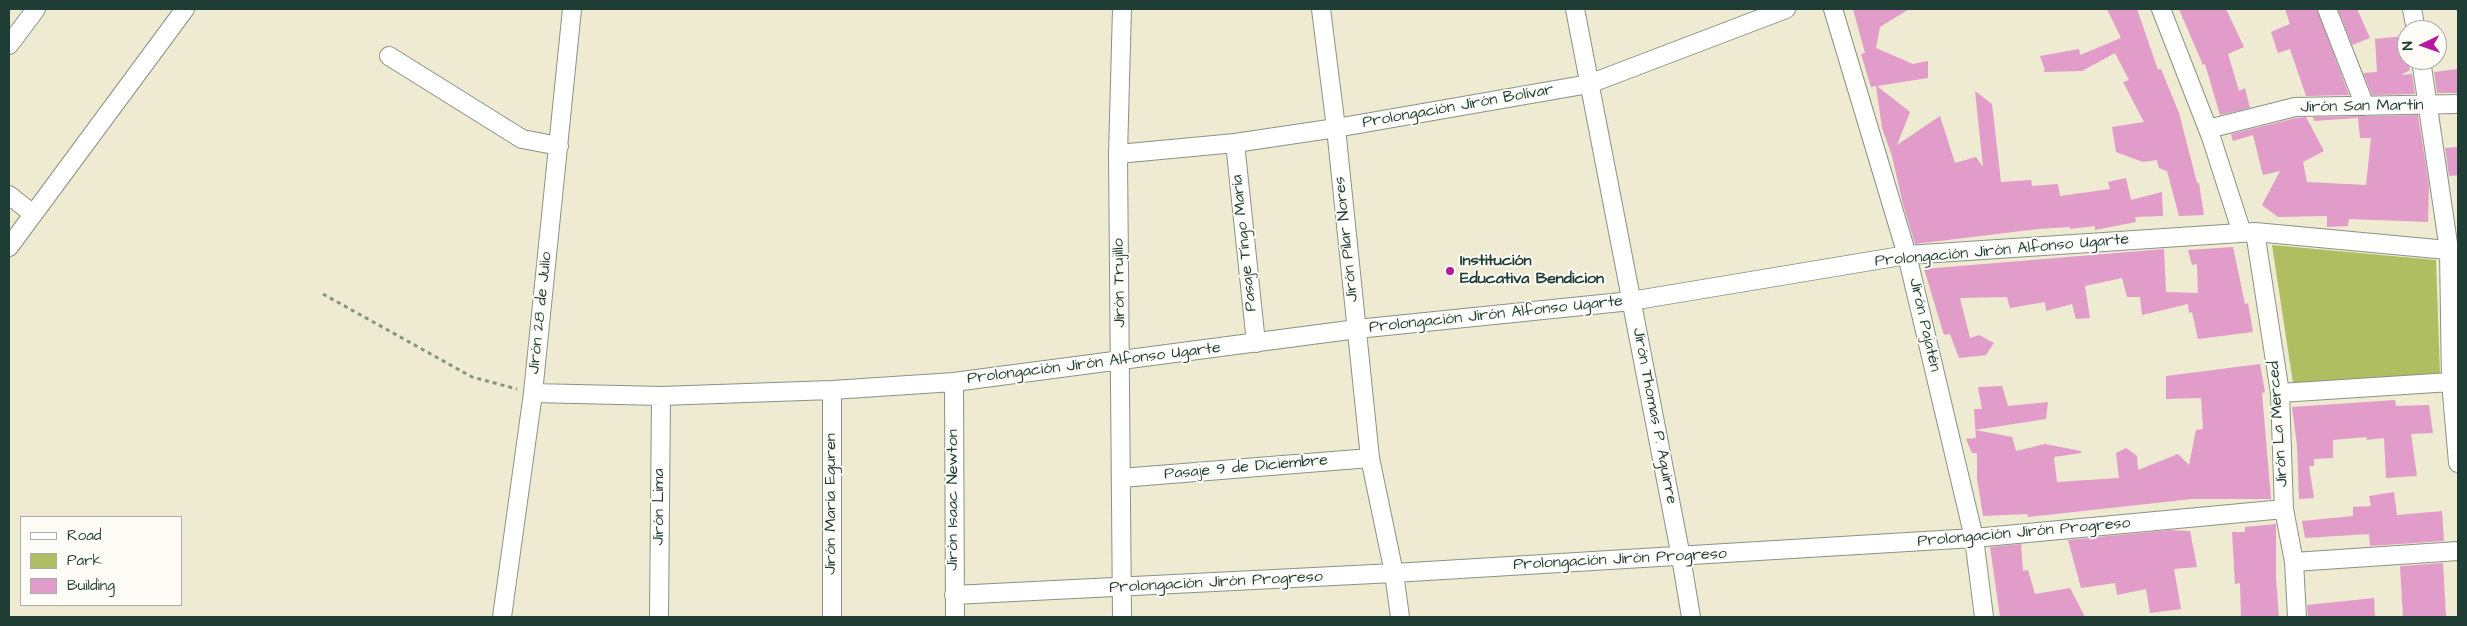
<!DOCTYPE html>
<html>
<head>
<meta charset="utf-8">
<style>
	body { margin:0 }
	#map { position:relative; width:2467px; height:626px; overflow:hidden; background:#efead2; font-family:"Architects Daughter",sans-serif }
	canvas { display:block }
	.frame { position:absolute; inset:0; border:10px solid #1f3d34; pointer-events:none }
	.legend { position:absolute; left:20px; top:516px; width:162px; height:90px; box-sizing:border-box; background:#fdfcf7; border:1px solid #a4b0a9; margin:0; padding:6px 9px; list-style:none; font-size:15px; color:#1f3d34 }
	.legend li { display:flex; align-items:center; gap:10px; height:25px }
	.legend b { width:25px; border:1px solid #a4b0a9 }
	.north { position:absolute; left:2397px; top:20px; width:50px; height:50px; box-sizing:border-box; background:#fdfcf7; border:1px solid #a4b0a9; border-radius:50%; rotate:267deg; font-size:14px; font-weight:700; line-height:20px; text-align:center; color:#1f3d34 }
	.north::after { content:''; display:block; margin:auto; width:18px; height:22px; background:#b5179e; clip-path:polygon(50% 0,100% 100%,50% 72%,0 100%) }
</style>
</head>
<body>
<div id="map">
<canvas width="2467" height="626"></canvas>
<div class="frame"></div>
<ul class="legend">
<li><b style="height:6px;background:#fff"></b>Road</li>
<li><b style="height:14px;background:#afbe61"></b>Park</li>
<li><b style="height:14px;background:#e19cca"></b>Building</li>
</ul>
<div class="north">N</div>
</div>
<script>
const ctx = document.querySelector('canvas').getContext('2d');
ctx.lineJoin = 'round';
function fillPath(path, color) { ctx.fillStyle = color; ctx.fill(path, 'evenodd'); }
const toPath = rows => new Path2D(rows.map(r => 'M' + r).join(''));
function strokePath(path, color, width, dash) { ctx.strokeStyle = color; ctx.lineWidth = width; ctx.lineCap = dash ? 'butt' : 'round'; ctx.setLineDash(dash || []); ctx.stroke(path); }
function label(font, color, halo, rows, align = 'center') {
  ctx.font = font + ' "Architects Daughter",sans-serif'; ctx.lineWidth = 4; ctx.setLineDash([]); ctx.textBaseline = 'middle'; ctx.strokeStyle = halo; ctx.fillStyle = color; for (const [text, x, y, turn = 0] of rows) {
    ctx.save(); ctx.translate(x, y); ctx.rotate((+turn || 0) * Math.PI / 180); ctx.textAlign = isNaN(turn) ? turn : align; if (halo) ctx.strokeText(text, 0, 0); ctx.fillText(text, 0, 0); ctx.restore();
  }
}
const green = toPath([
	[2272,245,2436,260,2440,374,2293,383]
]);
const building = toPath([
	[1853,9,1909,9,1880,27,1876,48,1913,64,1928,61,1928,78,1877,86,1910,112,1897,145,1940,116,1955,163,1976,157,1983,167,1975,91,1992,104,2001,182,2031,180,2032,186,2058,184,2060,196,2110,189,2108,182,2126,178,2131,200,2162,192,2163,216,2135,217,2136,222,2095,230,2095,226,2070,229,2070,227,2038,229,1915,244,1903,204,1892,156,1882,128,1876,86,1871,87,1861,54,1865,53],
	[2107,9,2137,9,2158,70,2161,69,2179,113,2197,183,2199,183,2204,215,2179,216,2167,171,2159,168,2157,160,2143,162,2116,152,2112,127,2144,122,2123,82,2129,80,2115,53,2082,71,2043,72,2045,70,2040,56,2079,49,2080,55,2121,38],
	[2179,9,2226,9,2244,47,2228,54,2239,91,2245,88,2250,108,2220,115,2205,64,2203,65],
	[2285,9,2317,9,2349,95,2306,96,2290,49,2278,53,2271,32,2290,24],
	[2338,9,2357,9,2370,38,2352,45],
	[2404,36,2410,70,2401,75,2412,74,2415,94,2372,95,2363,73,2377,72,2375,39],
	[2458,69,2458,93,2437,93,2434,72],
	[2418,115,2429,185,2428,222,2349,219,2348,226,2327,227,2327,216,2278,217,2262,205,2280,171,2263,175,2253,135,2233,141,2231,134,2296,118,2306,117,2324,151,2303,162,2307,182,2366,185,2371,138,2360,138,2358,118,2314,121,2313,117],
	[2458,147,2458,175,2449,176,2445,148],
	[2233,247,2245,304,2248,303,2253,332,2198,339,2192,312,2189,313,2188,304,2142,315,2140,297,2127,297,2122,278,2085,286,2090,318,2076,319,2072,304,2046,311,2045,302,2010,308,2007,297,1960,298,1970,338,1979,335,1994,343,1986,355,1959,358,1950,334,1944,335,1924,269,2164,249,2166,292,2198,293,2197,264,2192,265,2188,250],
	[2260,364,2265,392,2262,393,2271,499,2192,499,2028,517,2028,514,1983,516,1977,478,1977,453,1972,453,1966,439,1976,438,1974,409,1982,409,1978,387,2002,386,2008,406,2048,402,2046,419,1975,430,2012,437,2016,451,2045,444,2081,451,2081,453,2054,457,2057,482,2119,478,2116,453,2126,448,2137,456,2138,470,2178,454,2189,465,2196,430,2203,429,2201,398,2166,399,2166,376],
	[2395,400,2396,406,2429,405,2433,433,2411,434,2417,476,2386,478,2384,438,2367,440,2366,437,2333,440,2333,458,2314,459,2314,466,2309,466,2314,498,2299,499,2297,446,2292,407],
	[2394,492,2397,515,2442,511,2444,541,2370,546,2369,534,2305,538,2302,521,2353,516,2353,507,2371,506,2369,496],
	[2276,524,2276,578,2279,617,2241,617,2240,583,2235,584,2232,532,2245,532,2245,527],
	[2170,530,2190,531,2197,567,2174,569,2181,609,2150,613,2146,589,2117,595,2115,583,2081,588,2068,540],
	[2021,544,2023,571,2028,570,2035,594,2070,588,2085,617,2000,617,1990,547],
	[2443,563,2446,617,2403,617,2400,566],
	[2374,598,2375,617,2308,617,2307,605]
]);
const path = toPath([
	[323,294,472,377,517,389]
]);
const minor = toPath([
	[1122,9,1118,154,1122,617],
	[1321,9,1336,128,1370,458,1394,573,1400,617],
	[1575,9,1681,557,1691,617],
	[1833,9,1907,255,1974,538,1984,617],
	[2161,9,2211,137,2242,233],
	[2327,9,2365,106],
	[2412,9,2416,30],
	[9,45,36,9],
	[389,56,522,139,559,146],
	[2421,60,2449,250,2451,382,2458,463],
	[2208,129,2295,107,2458,104],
	[1235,143,1256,343],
	[1118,154,1235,143,1336,128,1589,84,1786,9],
	[9,195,33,214],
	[2255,232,2280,393,2284,509,2294,562,2297,617],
	[9,247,185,9],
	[954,382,955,617],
	[533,393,661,396,832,390,954,382,1357,329,1631,301,1907,255,2255,232,2458,251],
	[2280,393,2451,382],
	[1121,478,1370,458],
	[2294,562,2458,551],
	[954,595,1394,573,1974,538,2284,509],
	[502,617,533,393,572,9],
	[659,617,661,396],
	[832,617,832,390]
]);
const markers = [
	[1450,271,5,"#b5179e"]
];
const streetNames = [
	["Prolongación Jirón Bolívar",1458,107,-10],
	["Jirón San Martín",2362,107,-1],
	["Jirón Pilar Nores",1347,239,-96],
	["Pasaje Tingo María",1245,243,-96],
	["Prolongación Jirón Alfonso Ugarte",2002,251,-5],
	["Jirón Trujillo",1120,283,-91],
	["Jirón 28 de Julio",541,313,-84],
	["Prolongación Jirón Alfonso Ugarte",1496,315,-6],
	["Jirón Pajatén",1924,325,77],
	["Prolongación Jirón Alfonso Ugarte",1094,364,-7],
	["Jirón Thomas P. Aguirre",1654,416,79],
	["Jirón La Merced",2279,424,-94],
	["Pasaje 9 de Diciembre",1246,468,-5],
	["Jirón Isaac Newton",954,500,-90],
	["Jirón María Eguren",832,504,-90],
	["Jirón Lima",660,507,-90],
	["Prolongación Jirón Progreso",2024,533,-5],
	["Prolongación Jirón Progreso",1620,560,-3],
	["Prolongación Jirón Progreso",1216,583,-3]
];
const poiNames = [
	["Institución",1460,262],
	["Educativa Bendicion",1460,280]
];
fillPath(green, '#afbe61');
fillPath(building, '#e19cca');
strokePath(minor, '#879483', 20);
strokePath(path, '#879483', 3, [4, 4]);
strokePath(minor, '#fff', 18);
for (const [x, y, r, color] of markers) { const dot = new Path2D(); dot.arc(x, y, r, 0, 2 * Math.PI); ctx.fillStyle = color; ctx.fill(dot); strokePath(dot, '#fdfcf7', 2); }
label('16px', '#1f3d34', '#fdfcf7', streetNames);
label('bold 16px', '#1f3d34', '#fdfcf7', poiNames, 'left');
</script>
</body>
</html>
